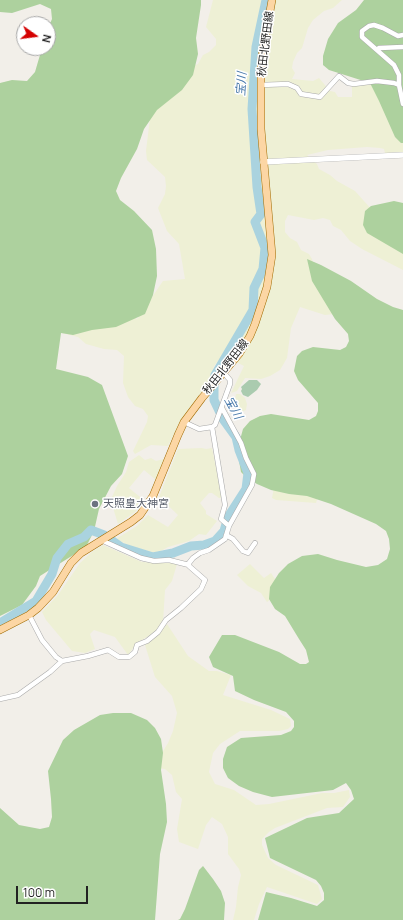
<!DOCTYPE html>
<html>
<head>
<meta charset="utf-8">
<style>
	body { margin:0 }
	#map { position:relative; width:403px; height:920px; overflow:hidden; background:#f2efe9; font-family:Manrope,sans-serif }
	canvas { display:block }
	.north { position:absolute; left:16px; top:16px; width:40px; height:40px; box-sizing:border-box; background:#fff; border:1px solid #a7a7a7; border-radius:50%; rotate:104deg; font-size:11px; font-weight:700; line-height:16px; text-align:center; color:#222 }
	.north::after { content:''; display:block; margin:auto; width:14px; height:18px; background:#d40000; clip-path:polygon(50% 0,100% 100%,50% 72%,0 100%) }
	.scale { position:absolute; left:16px; top:886px; width:72px; height:18px; box-sizing:border-box; border:2px solid #222; border-top:0; padding-left:5px; font-size:12px; line-height:14px; white-space:nowrap; color:#222; -webkit-text-stroke:3px #fff; paint-order:stroke }
</style>
</head>
<body>
<div id="map">
<canvas width="403" height="920"></canvas>
<div class="north">N</div>
<div class="scale">100 m</div>
</div>
<script>
const ctx = document.querySelector('canvas').getContext('2d');
ctx.lineJoin = 'round';
function fillPath(path, color) { ctx.fillStyle = color; ctx.fill(path, 'evenodd'); }
const toPath = rows => new Path2D(rows.map(r => 'M' + r).join(''));
function strokePath(path, color, width, dash) { ctx.strokeStyle = color; ctx.lineWidth = width; ctx.lineCap = dash ? 'butt' : 'round'; ctx.setLineDash(dash || []); ctx.stroke(path); }
function label(font, color, halo, rows, align = 'center') {
  ctx.font = font + ' Manrope,"Noto Sans JP",sans-serif'; ctx.lineWidth = 3; ctx.setLineDash([]); ctx.textBaseline = 'middle'; ctx.strokeStyle = halo; ctx.fillStyle = color; for (const [text, x, y, turn = 0] of rows) {
    ctx.save(); ctx.translate(x, y); ctx.rotate((+turn || 0) * Math.PI / 180); ctx.textAlign = isNaN(turn) ? turn : align; if (halo) ctx.strokeText(text, 0, 0); ctx.fillText(text, 0, 0); ctx.restore();
  }
}
const farmland = toPath([
	[213,0,342,0,333,8,324,11,313,20,308,28,302,48,297,53,293,62,292,68,295,73,292,79,313,81,319,78,330,91,335,92,338,97,352,97,352,85,381,83,403,120,403,152,385,153,384,149,380,148,367,147,328,150,307,155,317,164,319,169,330,175,337,181,355,191,373,211,403,230,403,270,362,249,350,241,341,230,333,226,330,220,323,218,314,220,288,215,285,221,285,232,290,238,297,242,301,250,309,254,312,259,315,270,334,314,325,315,300,307,291,328,287,358,280,370,270,376,261,379,245,378,237,391,231,393,244,366,223,355,214,366,211,379,181,420,168,446,151,445,135,454,133,451,147,422,148,416,143,409,135,406,128,397,123,383,124,356,117,350,104,349,86,344,78,337,58,332,130,312,137,319,163,281,185,279,179,244,167,231,158,208,165,194,166,186,165,177,147,160,146,151,150,118,189,68,198,64,203,55,209,52,216,45,216,39,206,27],
	[236,394,240,394,245,398,247,404,246,410,241,412,236,411,234,405],
	[202,448,206,449,212,448,222,498,219,498,212,493,209,493,200,503,206,511,206,514,217,521,206,535,199,534,189,541,168,547,159,552,150,552,128,545,116,539,137,526,148,515,168,527,178,515,159,497,178,449],
	[139,455,145,460,151,458,156,461,164,459,156,480,144,470,129,488,145,501,135,512,118,524,114,511,112,497,117,486,126,472,129,462],
	[325,475,316,503,276,500,272,498,275,482],
	[103,545,142,562,159,563,169,562,177,564,172,581,165,590,163,622,157,631,137,643,128,655,115,637,94,630,90,634,95,649,85,653,72,651,46,620,42,612,58,595,80,563,93,551],
	[250,564,264,578,271,573,277,582,281,591,267,602,261,593,248,586,237,575],
	[167,624,188,656,209,671,217,671,231,675,223,695,271,710,290,719,291,726,288,729,279,731,240,731,220,744,213,753,209,772,215,784,234,790,256,805,269,804,322,793,334,793,349,790,350,797,343,807,327,808,275,828,269,832,262,839,262,845,268,858,276,865,318,885,322,899,317,904,267,887,259,904,254,920,233,920,236,907,238,887,241,875,239,869,228,854,228,837,222,824,212,817,206,825,198,849,179,842,177,829,182,799,176,792,172,775,165,769,157,768,157,761,168,743,173,731,177,713,172,696,155,677,145,645,157,636]
]);
const forest = toPath([
	[0,0,201,0,201,5,196,38,198,54,193,75,182,90,157,110,144,129,137,149,121,178,116,191,120,200,134,211,152,230,156,249,157,276,153,295,145,314,116,327,92,330,73,335,61,333,56,369,88,377,102,385,128,456,122,474,111,486,99,509,94,531,86,547,40,576,36,586,22,605,0,616,0,83,12,80,27,81,35,72,42,48,48,48,48,28,52,19,51,9,40,4,12,13,0,12],
	[364,0,403,0,403,143,401,143,395,137,379,101,370,83,329,70,323,65,323,56,328,39,338,23,356,10],
	[394,201,403,203,403,254,367,233,363,225,365,211,371,206],
	[307,259,321,265,351,281,377,299,393,307,403,310,403,920,258,920,266,892,291,898,317,906,324,900,324,893,321,886,316,880,270,858,265,838,307,818,339,813,354,799,351,790,346,783,333,790,272,797,253,792,239,786,228,778,223,768,223,759,227,747,241,738,281,735,291,731,294,727,294,721,286,712,254,700,235,691,233,676,213,667,209,657,222,635,235,635,279,652,300,664,306,664,309,662,306,650,299,639,285,616,275,609,269,599,270,587,279,573,288,564,302,556,318,554,337,560,366,567,378,565,387,559,390,549,389,539,386,531,376,524,331,504,307,496,289,494,271,490,257,484,246,477,241,472,239,461,240,440,243,429,250,421,260,416,271,414,309,420,316,416,318,411,318,403,298,380,294,371,297,356,302,351,313,347,340,350,346,347,349,341,348,334,335,319,312,281],
	[113,713,131,713,147,720,155,728,161,739,163,753,161,770,166,804,167,822,160,854,155,920,0,920,0,808,19,825,40,829,49,827,52,817,51,799,48,771,63,740,74,730,100,715],
	[203,866,213,879,221,891,225,903,224,920,178,920,180,919,185,909,199,870]
]);
const cemetery = toPath([
	[249,380,257,380,261,384,257,390,248,397,243,395,241,391,242,389,241,387]
]);
const river = toPath([
	[0,623,36,601,52,574,57,558,68,544,84,537,91,530,104,535,121,547,153,557,173,553,191,546,204,545,215,541,224,531,228,517,246,489,248,473,239,450,236,437,223,419,214,400,214,379,215,375,253,310,254,288,263,269,265,248,255,222,261,214,257,187,252,109,256,47,266,0]
]);
const minor = toPath([
	[378,50,379,48,403,47],
	[261,85,288,84,297,88,301,94,320,97,339,76,348,83,354,84,377,81,394,83,399,85,403,104],
	[399,85,399,75,394,65,362,37,362,31,369,26,374,25,383,28,398,36,403,35],
	[222,408,241,443,246,458,254,474,252,485,229,526],
	[184,422,199,429,212,427],
	[226,535,233,539,243,551,248,553,255,543],
	[101,540,141,558,154,561,169,560,189,565],
	[29,615,42,640,56,657,62,661],
	[0,699,18,695,50,672,62,661,88,656,108,650,119,657,129,657,135,652,137,645,147,641,158,632,166,620,181,608,201,589,205,580,189,566,189,563,193,558,200,553,209,550,225,539,229,526,221,519,225,505,212,427,215,425,230,384,230,380,224,373]
]);
const tertiary = toPath([
	[263,162,403,155]
]);
const primary = toPath([
	[0,630,29,615,38,608,53,592,71,563,81,553,131,522,140,515,153,496,178,435,184,422,202,398,239,354,250,336,255,324,267,287,272,255,261,129,261,61,272,0]
]);
const markers = [
	[95,504,4,"#6b7280"]
];
const streetNames = [
	["秋田北野田線",266,44,-83],
	["秋田北野田線",226,367,-52]
];
const worshipNames = [
	["天照皇大神宮",103,504]
];
const waterNames = [
	["宝川",242,84,-86],
	["宝川",233,408,61]
];
fillPath(farmland, '#eef0d5');
fillPath(forest, '#add19e');
fillPath(cemetery, '#aacbaf');
strokePath(river, '#aad3df', 9);
strokePath(minor, '#a9a9a9', 5.5);
strokePath(tertiary, '#a9a9a9', 6);
strokePath(primary, '#a06b00', 8);
strokePath(minor, '#fff', 4.5);
strokePath(tertiary, '#fff', 5.5);
strokePath(primary, '#fcd6a4', 7);
for (const [x, y, r, color] of markers) { const dot = new Path2D(); dot.arc(x, y, r, 0, 2 * Math.PI); ctx.fillStyle = color; ctx.fill(dot); strokePath(dot, '#fff', 1.5); }
label('11px', '#222', '#fff', streetNames);
label('11px', '#5b616d', '#fff', worshipNames, 'left');
label('italic 12px', '#4a7aab', '#fff', waterNames);
</script>
</body>
</html>
